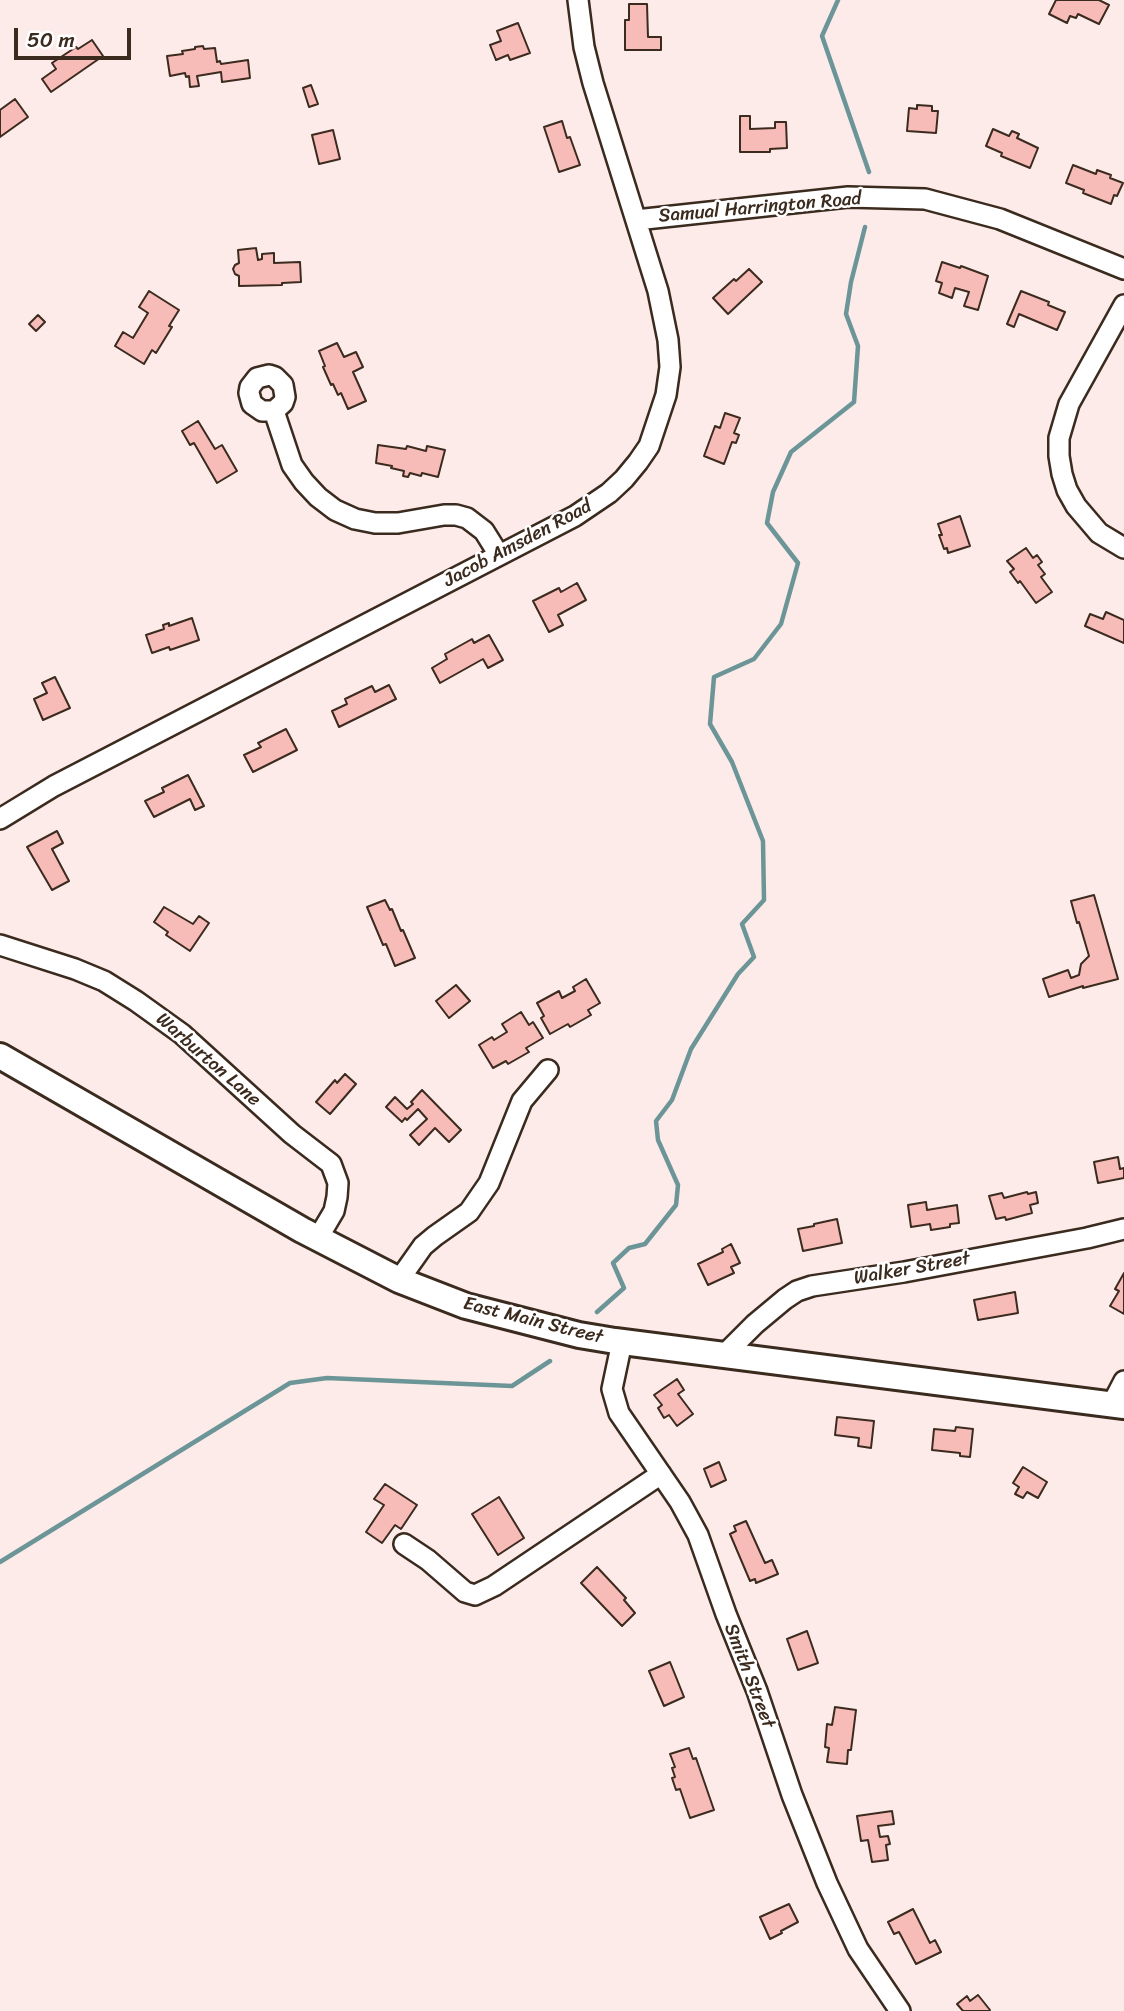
<!DOCTYPE html>
<html>
<head>
<meta charset="utf-8">
<style>
	body { margin:0 }
	#map { position:relative; width:1124px; height:2011px; overflow:hidden; background:#fdebea; font-family:Sriracha,sans-serif }
	canvas { display:block }
	.scale { position:absolute; left:14px; top:28px; width:117px; height:32px; box-sizing:border-box; border:4px solid #3b2a1e; border-top:0; padding-left:9px; font-size:21px; line-height:24px; white-space:nowrap; color:#3b2a1e; -webkit-text-stroke:5px #fff; paint-order:stroke }
</style>
</head>
<body>
<div id="map">
<canvas width="1124" height="2011"></canvas>
<div class="scale">50 m</div>
</div>
<script>
const ctx = document.querySelector('canvas').getContext('2d');
ctx.lineJoin = 'round';
const toPath = rows => new Path2D(rows.map(r => 'M' + r).join(''));
function strokePath(path, color, width, dash) { ctx.strokeStyle = color; ctx.lineWidth = width; ctx.lineCap = dash ? 'butt' : 'round'; ctx.setLineDash(dash || []); ctx.stroke(path); }
function fillPath(path, color) { ctx.fillStyle = color; ctx.fill(path, 'evenodd'); }
function label(font, color, halo, rows, align = 'center') {
  ctx.font = font + ' Sriracha,sans-serif'; ctx.lineWidth = 5; ctx.setLineDash([]); ctx.textBaseline = 'middle'; ctx.strokeStyle = halo; ctx.fillStyle = color; for (const [text, x, y, turn = 0] of rows) {
    ctx.save(); ctx.translate(x, y); ctx.rotate((+turn || 0) * Math.PI / 180); ctx.textAlign = isNaN(turn) ? turn : align; if (halo) ctx.strokeText(text, 0, 0); ctx.fillText(text, 0, 0); ctx.restore();
  }
}
const stream = toPath([
	[838,0,822,36,869,172],
	[597,1312,624,1288,613,1263,629,1248,645,1244,676,1205,678,1185,658,1140,656,1121,672,1100,691,1049,738,974,754,957,742,924,764,900,763,841,732,762,710,724,714,677,754,659,781,624,798,563,767,523,773,492,791,452,854,402,858,346,846,314,851,282,865,227],
	[0,1562,290,1383,327,1378,512,1386,550,1361]
]);
const building = toPath([
	[1056,0,1099,0,1109,5,1099,24,1078,14,1076,18,1070,16,1067,23,1049,14,1056,0],
	[629,4,647,4,648,37,661,37,661,50,625,50,625,20,629,20,629,4],
	[518,23,530,53,510,60,508,55,496,60,490,45,501,41,497,31,518,23],
	[92,40,103,56,51,92,42,79,56,69,52,63,76,47,78,49,92,40],
	[203,46,204,49,215,48,217,62,220,61,221,64,248,60,250,78,222,82,221,72,197,76,199,86,190,87,189,76,186,77,185,73,170,76,167,56,183,54,182,51,195,49,195,47,203,46],
	[311,85,318,104,309,107,303,88,311,85],
	[15,99,28,117,0,137,0,110,15,99],
	[917,105,932,106,932,111,938,111,936,133,907,131,909,108,917,109,917,105],
	[740,116,750,116,750,129,775,128,775,122,786,122,787,148,770,149,770,152,740,152,740,116],
	[562,121,567,138,570,137,580,165,559,172,544,127,562,121],
	[993,129,1009,136,1012,131,1019,134,1017,138,1038,148,1030,168,1001,156,1002,153,986,146,993,129],
	[333,130,340,159,319,164,312,135,333,130],
	[1073,165,1096,174,1097,170,1111,175,1110,178,1123,183,1117,196,1114,195,1111,204,1083,193,1084,190,1066,183,1073,165],
	[256,248,258,260,262,259,262,254,274,253,274,263,300,262,301,282,282,283,282,285,239,286,239,276,235,274,233,269,235,265,239,263,238,250,256,248],
	[942,262,960,268,961,266,988,276,978,310,964,306,969,292,955,288,952,298,939,293,942,283,936,281,942,262],
	[749,269,762,282,728,314,713,298,734,279,736,281,749,269],
	[149,291,179,310,169,326,172,327,156,353,152,350,144,364,115,346,123,332,133,338,148,313,139,307,149,291],
	[1021,291,1049,302,1048,305,1065,312,1057,330,1019,314,1014,327,1007,324,1021,291],
	[38,315,45,322,36,331,29,324,38,315],
	[337,343,344,357,356,352,363,367,353,372,366,401,348,409,341,393,338,395,333,384,331,385,323,367,325,366,319,351,337,343],
	[725,413,740,418,734,433,739,435,736,443,732,442,724,464,704,456,715,426,720,428,725,413],
	[198,421,215,449,222,445,237,471,217,483,194,443,190,445,182,431,198,421],
	[378,445,406,449,407,446,426,451,427,446,445,450,438,477,422,473,421,476,410,473,408,477,403,476,404,471,391,468,392,466,376,463,378,445],
	[960,516,970,546,948,553,947,548,944,549,939,535,942,535,938,524,960,516],
	[1026,548,1033,558,1037,555,1042,562,1038,565,1045,574,1041,577,1052,592,1036,603,1020,581,1018,583,1010,572,1014,569,1007,561,1026,548],
	[577,583,586,600,558,615,563,625,549,632,533,601,559,588,561,592,577,583],
	[1106,612,1124,620,1124,643,1085,626,1090,614,1103,619,1106,612],
	[192,618,199,640,170,650,169,647,152,653,146,635,164,629,163,625,169,623,169,626,192,618],
	[489,635,503,660,488,668,483,659,440,683,432,668,447,659,445,654,472,639,474,643,489,635],
	[55,677,70,708,43,720,34,699,47,693,42,683,55,677],
	[389,685,396,699,339,727,332,711,347,704,345,699,372,686,375,692,389,685],
	[286,729,297,750,253,772,244,755,261,747,258,743,286,729],
	[188,775,204,806,195,810,190,799,154,817,145,801,164,792,162,788,188,775],
	[57,831,63,843,52,849,69,881,52,890,27,847,57,831],
	[1094,895,1118,979,1083,988,1083,986,1049,997,1043,979,1068,970,1071,978,1079,975,1081,964,1089,956,1079,922,1077,923,1071,901,1094,895],
	[385,900,390,910,392,909,401,931,403,930,415,958,395,966,386,944,383,945,367,907,385,900],
	[164,907,193,924,199,916,209,923,190,951,166,935,168,932,154,922,164,907],
	[586,979,600,1003,588,1010,591,1015,570,1027,568,1024,550,1034,541,1018,544,1016,537,1003,559,991,562,998,575,991,573,987,586,979],
	[456,985,470,1001,449,1018,436,1001,456,985],
	[521,1012,529,1025,533,1022,543,1038,526,1048,529,1052,508,1064,506,1061,493,1068,479,1045,492,1037,494,1040,507,1032,502,1024,521,1012],
	[345,1074,356,1084,330,1114,316,1102,335,1080,337,1083,345,1074],
	[422,1090,461,1130,449,1142,435,1128,419,1145,410,1135,427,1119,418,1109,407,1120,405,1118,402,1122,386,1107,395,1097,407,1109,413,1104,411,1102,422,1090],
	[1118,1157,1120,1169,1124,1168,1124,1178,1098,1183,1094,1162,1118,1157],
	[1027,1192,1028,1194,1036,1192,1038,1203,1030,1205,1032,1213,1006,1220,1005,1217,996,1219,989,1196,1002,1193,1004,1198,1027,1192],
	[926,1202,927,1210,957,1205,959,1223,950,1224,950,1227,931,1230,930,1224,911,1227,908,1205,926,1202],
	[837,1219,842,1243,803,1251,798,1229,814,1226,814,1224,837,1219],
	[731,1244,740,1263,731,1267,734,1273,708,1285,698,1264,723,1252,722,1249,731,1244],
	[1124,1273,1124,1314,1110,1306,1119,1291,1115,1289,1124,1273],
	[1015,1292,1018,1313,978,1320,974,1300,1015,1292],
	[677,1379,684,1390,678,1394,693,1414,677,1426,669,1415,664,1418,658,1408,662,1405,654,1395,677,1379],
	[837,1417,874,1421,871,1448,858,1446,859,1438,835,1435,837,1417],
	[956,1427,973,1429,970,1457,960,1456,960,1453,932,1450,934,1429,955,1431,956,1427],
	[719,1462,726,1480,711,1487,704,1469,719,1462],
	[1023,1467,1047,1482,1038,1498,1027,1492,1023,1498,1015,1494,1019,1487,1013,1483,1023,1467],
	[385,1484,417,1505,401,1529,395,1525,382,1543,366,1532,384,1505,374,1499,385,1484],
	[499,1497,524,1538,498,1555,472,1514,499,1497],
	[746,1521,765,1563,772,1560,778,1574,756,1583,755,1579,750,1581,730,1534,736,1531,734,1526,746,1521],
	[597,1567,626,1598,624,1600,635,1613,622,1626,581,1583,597,1567],
	[807,1631,818,1663,798,1670,787,1639,807,1631],
	[670,1662,684,1697,664,1706,649,1671,670,1662],
	[835,1707,856,1710,851,1750,848,1750,847,1764,827,1762,829,1748,825,1747,827,1724,832,1725,835,1707],
	[689,1748,693,1759,696,1758,714,1810,690,1818,680,1789,676,1790,672,1778,675,1777,672,1768,675,1767,670,1754,689,1748],
	[892,1811,894,1824,878,1826,880,1837,888,1836,890,1844,886,1845,888,1860,872,1862,868,1840,861,1841,857,1816,892,1811],
	[789,1904,798,1922,781,1931,782,1933,770,1939,760,1917,789,1904],
	[913,1909,930,1943,935,1940,941,1952,916,1964,899,1932,894,1934,888,1922,913,1909],
	[978,1995,990,2010,989,2011,963,2011,957,2004,967,1996,970,2001,978,1995]
]);
const minor = toPath([
	[636,220,848,197,925,199,1000,219,1124,269],
	[1124,305,1069,404,1059,438,1059,456,1062,474,1067,490,1076,506,1099,533,1124,548],
	[274,411,262,411,252,404,249,393,250,387,257,378,269,375,275,377,283,385,285,397,283,403,274,411,292,465,304,482,318,497,335,510,355,519,375,523,398,523,444,515,456,515,467,518,484,531,499,555],
	[0,819,54,786,575,516,609,493,624,479,638,462,649,446,666,395,670,367,668,340,658,291,593,83,584,47,578,0],
	[0,945,75,969,104,981,136,1001,182,1034,292,1134,331,1164,338,1183,337,1197,334,1211,318,1238],
	[399,1280,423,1246,435,1236,469,1212,489,1183,522,1101,548,1070],
	[622,1342,612,1389,619,1413,680,1502,698,1535,726,1614,757,1691,792,1795,827,1883,858,1949,900,2011],
	[723,1356,755,1324,785,1299,797,1291,812,1286,904,1272,1087,1238,1124,1229],
	[1112,1404,1124,1381],
	[404,1544,428,1560,465,1592,475,1595,494,1586,661,1474]
]);
const major = toPath([
	[0,1056,302,1230,399,1280,466,1306,579,1335,615,1341,1124,1406]
]);
const streetNames = [
	["Samual Harrington Road",760,208,-5],
	["Jacob Amsden Road",518,544,-28],
	["Warburton Lane",208,1060,41],
	["Walker Street",912,1269,-10],
	["East Main Street",533,1321,14],
	["Smith Street",749,1676,69]
];
strokePath(stream, '#6c9598', 4.5);
fillPath(building, '#f8bcb8');
strokePath(building, '#3b2a1e', 2);
strokePath(minor, '#3b2a1e', 24);
strokePath(major, '#3b2a1e', 30);
strokePath(minor, '#fff', 19);
strokePath(major, '#fff', 24);
label('19px', '#3b2a1e', '#fff', streetNames);
</script>
</body>
</html>
